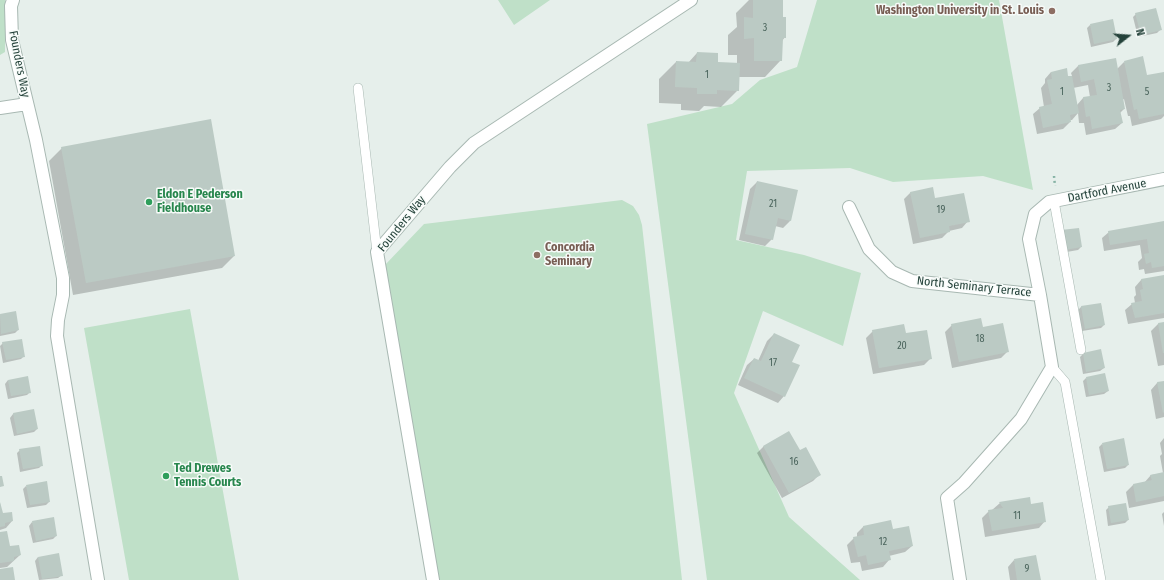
<!DOCTYPE html>
<html>
<head>
<meta charset="utf-8">
<style>
	body { margin:0 }
	#map { position:relative; width:1164px; height:580px; overflow:hidden; background:#e6efeb; font-family:"Fira Sans Condensed",sans-serif }
	canvas { display:block }
	.north { position:absolute; left:1108px; top:16px; width:40px; height:40px; -webkit-text-stroke:3px #f7fbf9; paint-order:stroke; rotate:73deg; font-size:11px; font-weight:700; line-height:16px; text-align:center; color:#24423a }
	.north::after { content:''; display:block; margin:auto; width:14px; height:18px; background:#24423a; clip-path:polygon(50% 0,100% 100%,50% 72%,0 100%) }
</style>
</head>
<body>
<div id="map">
<canvas width="1164" height="580"></canvas>
<div class="north">N</div>
</div>
<script>
const ctx = document.querySelector('canvas').getContext('2d');
ctx.lineJoin = 'round';
function fillPath(path, color) { ctx.fillStyle = color; ctx.fill(path, 'evenodd'); }
const toPath = rows => new Path2D(rows.map(r => 'M' + r).join(''));
function strokePath(path, color, width, dash) { ctx.strokeStyle = color; ctx.lineWidth = width; ctx.lineCap = dash ? 'butt' : 'round'; ctx.setLineDash(dash || []); ctx.stroke(path); }
function label(font, color, halo, rows, align = 'center') {
  ctx.font = font + ' "Fira Sans Condensed",sans-serif'; ctx.lineWidth = 3; ctx.setLineDash([]); ctx.textBaseline = 'middle'; ctx.strokeStyle = halo; ctx.fillStyle = color; for (const [text, x, y, turn = 0] of rows) {
    ctx.save(); ctx.translate(x, y); ctx.rotate((+turn || 0) * Math.PI / 180); ctx.textAlign = isNaN(turn) ? turn : align; if (halo) ctx.strokeText(text, 0, 0); ctx.fillText(text, 0, 0); ctx.restore();
  }
}
const green = toPath([
	[0,0,5,0,5,52,0,55],
	[498,0,550,0,514,25],
	[817,0,999,0,1033,190,983,176,893,182,850,168,747,171,736,240,804,255,861,273,843,346,763,311,734,393,789,517,860,580,707,580,647,124,732,104,760,80,797,67],
	[622,200,633,206,639,215,642,225,682,580,438,580,385,265,424,224],
	[190,309,239,580,129,580,84,328]
]);
const shadow = toPath([
	[749,0,782,0,782,18,785,37,782,41,781,60,765,77,738,77,738,90,721,107,704,106,699,111,681,110,681,104,659,103,659,79,676,62,688,63,697,53,717,63,737,64,737,55,728,55,728,35,737,27,736,13],
	[1136,14,1161,29,1157,33,1138,37,1133,17],
	[1090,25,1116,39,1113,42,1091,47,1087,28],
	[1115,59,1117,69,1124,62,1146,76,1164,78,1164,116,1161,119,1132,126,1130,116,1128,116,1124,99,1122,100,1124,109,1120,113,1122,123,1115,129,1086,135,1084,123,1079,123,1078,113,1072,120,1070,120,1070,122,1063,129,1037,134,1033,114,1040,108,1044,107,1041,88,1045,83,1045,79,1051,72,1068,77,1072,76,1071,73,1078,66],
	[1088,85,1090,97,1083,98,1077,105,1073,88],
	[62,148,234,256,222,268,73,295,49,161],
	[757,182,797,191,790,221,783,228,775,226,772,239,765,246,739,240,750,189],
	[911,192,935,200,968,221,962,228,949,231,942,238,913,244,904,199],
	[1164,224,1164,271,1145,274,1144,269,1139,270,1138,262,1142,258,1140,245,1104,251,1102,238,1109,232],
	[1058,235,1081,247,1078,250,1061,253],
	[1164,276,1164,318,1128,324,1125,310,1132,304,1135,303,1134,297,1136,295,1135,287,1141,280],
	[1101,304,1104,325,1101,328,1082,331,1078,310,1081,307],
	[15,312,18,330,15,333,0,336,0,315],
	[1164,323,1164,365,1158,366,1151,331,1158,324],
	[952,325,1008,351,1001,358,952,368,945,332],
	[873,331,905,334,931,358,924,365,873,374,866,338],
	[774,334,791,362,784,396,778,403,738,385,747,365,754,359,758,361,767,341],
	[3,343,24,356,21,359,3,363,0,346],
	[1083,354,1104,368,1100,371,1083,374,1080,357],
	[1086,378,1108,391,1104,394,1086,397,1083,381],
	[8,380,30,392,27,395,8,399,5,384],
	[1164,382,1164,417,1156,419,1151,390,1157,383],
	[33,410,37,429,34,432,14,436,10,418,13,414],
	[1164,438,1164,501,1129,508,1126,492,1133,485,1144,483,1151,475,1163,473,1160,456,1162,454,1160,443],
	[1102,444,1128,465,1125,468,1104,472,1099,447],
	[764,446,799,452,820,474,813,481,782,498,757,453],
	[20,450,42,465,39,468,20,472,17,453],
	[26,486,49,502,46,505,27,508,23,489],
	[1029,498,1030,505,1045,521,1039,528,985,537,982,518,989,511,992,510,1000,503],
	[0,503,2,515,12,521,6,528,0,530],
	[1109,507,1128,520,1125,523,1108,526,1106,510],
	[1164,512,1164,526,1162,514],
	[32,522,56,536,53,539,33,543,29,526],
	[863,527,892,530,912,546,905,552,889,556,889,560,883,567,862,571,860,562,851,563,847,545,854,538,857,538,857,533],
	[0,533,10,548,20,555,7,567,0,568],
	[38,557,62,575,58,578,39,580,35,561],
	[1014,560,1040,580,1010,580,1008,567]
]);
const building = toPath([
	[753,0,783,0,783,17,786,17,786,38,783,38,782,61,754,61,754,38,744,39,744,17,753,18],
	[1156,8,1162,30,1141,35,1135,13],
	[1113,19,1117,39,1094,44,1090,24],
	[697,52,718,53,718,62,740,63,739,91,717,90,717,94,697,94,697,88,675,87,676,61,696,62],
	[1143,56,1147,75,1164,72,1164,114,1139,119,1137,109,1134,110,1124,61],
	[1116,58,1125,109,1120,110,1123,123,1092,129,1090,116,1086,117,1083,97,1097,95,1094,79,1081,82,1078,65],
	[1067,68,1068,76,1072,76,1079,113,1070,115,1071,122,1043,128,1039,107,1052,104,1047,80,1052,79,1051,72],
	[211,119,235,256,86,283,61,147],
	[757,181,798,190,791,221,778,218,773,240,745,234],
	[933,187,935,198,964,193,970,222,949,226,950,232,920,238,910,192],
	[1164,221,1164,266,1152,268,1151,262,1146,264,1144,254,1149,253,1147,239,1110,245,1108,231],
	[1079,228,1082,247,1064,250,1061,230],
	[1164,275,1164,313,1135,318,1131,303,1142,301,1140,290,1143,289,1141,279],
	[1101,303,1105,325,1085,329,1081,306],
	[16,311,19,330,1,334,0,314],
	[981,318,983,327,1003,323,1009,352,959,362,951,324],
	[1164,322,1164,353,1163,353,1158,323],
	[904,324,906,333,927,330,932,359,879,368,872,330],
	[774,333,800,345,792,362,800,365,785,397,744,378,754,358,761,361],
	[22,339,25,357,6,360,2,342],
	[1101,349,1105,368,1086,372,1083,353],
	[1105,373,1109,391,1089,395,1086,377],
	[28,376,31,393,11,396,8,380],
	[1164,381,1164,412,1163,413,1157,382],
	[34,409,38,429,17,434,13,413],
	[789,431,800,450,806,447,821,475,789,493,763,446],
	[1124,438,1129,465,1107,469,1102,443],
	[40,446,43,466,23,469,19,449],
	[1164,472,1164,496,1136,502,1133,484,1152,480,1150,475],
	[0,476,2,476,4,486,0,487],
	[47,481,50,502,30,505,26,485],
	[1030,497,1031,504,1043,502,1046,522,992,531,988,510,1003,508,999,502],
	[0,502,3,513,12,512,13,521,5,523,5,526,0,527],
	[1126,503,1129,520,1111,523,1108,506],
	[54,517,57,536,36,541,32,521],
	[891,520,893,529,909,526,913,546,889,551,891,560,868,565,866,555,858,557,853,537,864,535,863,526],
	[7,531,10,546,19,545,21,555,14,557,14,561,0,563,0,532],
	[59,553,63,576,42,579,38,557],
	[1036,555,1041,580,1017,580,1014,559],
	[13,567,15,580,0,580,0,569]
]);
const path = toPath([
	[1054,176,1055,186]
]);
const service = toPath([
	[358,88,377,252],
	[1054,201,1081,350],
	[1052,367,1065,382,1101,580]
]);
const minor = toPath([
	[13,0,11,6,12,40,36,140,63,278,63,295,58,320,57,336,98,580],
	[0,108,27,104],
	[849,207,869,249,892,272,912,281,1040,295,1029,239,1035,214,1049,202,1164,179],
	[433,580,377,252,450,167,474,143,691,0],
	[960,580,947,498,964,483,1021,419,1052,367,1040,295]
]);
const markers = [
	[1052,11,4,"#8d6e63"],
	[149,202,4,"#2e9e5b"],
	[537,255,4,"#8d6e63"],
	[166,476,4,"#2e9e5b"]
];
const numberNames = [
	["3",765,28],
	["1",707,75],
	["3",1109,88],
	["1",1062,92],
	["5",1147,92],
	["21",773,204],
	["19",941,210],
	["18",980,339],
	["20",902,346],
	["17",773,363],
	["16",794,462],
	["11",1017,516],
	["12",883,542],
	["9",1027,569]
];
const educationNames = [
	["Washington University in St. Louis",1044,11],
	["Concordia",545,248,"left"],
	["Seminary",545,262,"left"]
];
const streetNames = [
	["Founders Way",19,64,79],
	["Dartford Avenue",1107,191,-11],
	["Founders Way",402,224,-51],
	["North Seminary Terrace",974,287,6]
];
const leisureNames = [
	["Eldon E Pederson",157,195],
	["Fieldhouse",157,209],
	["Ted Drewes",174,469],
	["Tennis Courts",174,483]
];
fillPath(green, '#bfe0c8');
fillPath(shadow, '#0003');
fillPath(building, '#bbcac4');
strokePath(service, '#a8b8b2', 10);
strokePath(minor, '#a8b8b2', 14);
strokePath(path, '#86b3a5', 2.5, [2, 3]);
strokePath(service, '#fff', 9);
strokePath(minor, '#fff', 12);
for (const [x, y, r, color] of markers) { const dot = new Path2D(); dot.arc(x, y, r, 0, 2 * Math.PI); ctx.fillStyle = color; ctx.fill(dot); strokePath(dot, '#f7fbf9', 1.5); }
label('10px', '#4a645c', null, numberNames);
label('bold 12px', '#785e54', '#f7fbf9', educationNames, 'right');
label('12px', '#24423a', '#f7fbf9', streetNames);
label('bold 12px', '#27864d', '#f7fbf9', leisureNames, 'left');
</script>
</body>
</html>
